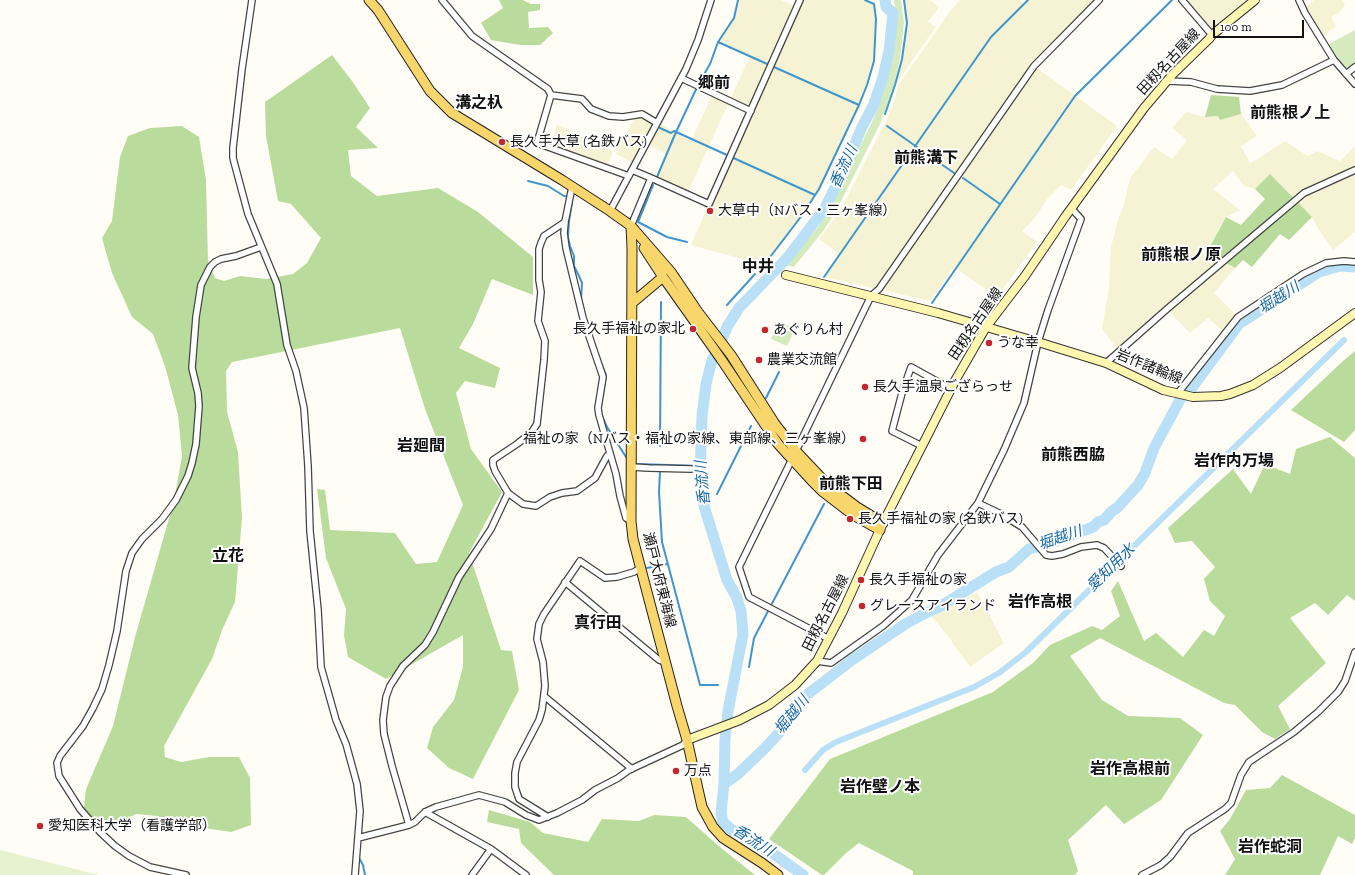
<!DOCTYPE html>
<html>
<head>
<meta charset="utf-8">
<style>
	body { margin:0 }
	#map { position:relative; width:1355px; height:875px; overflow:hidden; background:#fffdf5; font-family:"Zilla Slab",serif }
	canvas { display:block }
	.scale { position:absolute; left:1213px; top:20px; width:91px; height:18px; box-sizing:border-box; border:2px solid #111; border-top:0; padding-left:5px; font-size:12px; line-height:14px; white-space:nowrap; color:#111; -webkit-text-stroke:3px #fff; paint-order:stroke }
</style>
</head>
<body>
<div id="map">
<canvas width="1355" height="875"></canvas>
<div class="scale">100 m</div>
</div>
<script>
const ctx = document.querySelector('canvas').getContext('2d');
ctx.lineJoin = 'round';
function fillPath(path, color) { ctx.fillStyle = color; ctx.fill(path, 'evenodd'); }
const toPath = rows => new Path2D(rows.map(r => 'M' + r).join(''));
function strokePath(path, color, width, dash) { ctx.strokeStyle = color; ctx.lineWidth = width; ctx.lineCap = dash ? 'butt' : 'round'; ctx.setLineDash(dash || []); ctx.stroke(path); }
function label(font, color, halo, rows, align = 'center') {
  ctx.font = font + ' "Zilla Slab","Noto Sans JP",serif'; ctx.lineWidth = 4; ctx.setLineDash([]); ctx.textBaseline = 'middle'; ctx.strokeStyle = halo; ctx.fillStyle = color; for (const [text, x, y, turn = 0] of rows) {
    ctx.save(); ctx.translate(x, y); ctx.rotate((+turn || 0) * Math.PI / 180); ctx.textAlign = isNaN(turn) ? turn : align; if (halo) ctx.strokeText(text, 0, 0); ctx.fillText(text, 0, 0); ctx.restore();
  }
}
const farmland = toPath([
	[738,0,781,0,797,7,800,0,865,0,874,4,876,19,874,61,859,105,819,189,803,214,764,265,691,245,751,111,730,100,687,194,658,181,657,177,666,154,646,144,635,164,616,154,636,115,642,114,691,141,713,93,730,100,750,56,718,42,734,18],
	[904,0,930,0,939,7,928,22,936,27,895,85,902,59,907,23],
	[960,0,1019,0,1024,4,1028,0,1099,0,1034,66,1117,126,1071,190,1061,185,1048,198,1035,218,1022,231,1037,242,997,297,954,267,930,301,824,277,839,254,819,239,840,211,884,125,892,107,899,84,951,10],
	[1182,0,1255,0,1212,35],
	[1314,0,1342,0,1345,5,1339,13,1331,17,1336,27,1319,37,1303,10],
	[1186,112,1205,117,1218,116,1220,120,1241,114,1257,136,1241,146,1250,163,1258,159,1285,141,1308,156,1317,151,1340,161,1355,146,1355,232,1333,250,1319,230,1312,217,1270,175,1255,189,1244,186,1233,171,1213,189,1240,210,1226,217,1207,251,1235,268,1214,293,1238,317,1225,333,1208,318,1190,333,1181,324,1167,309,1119,351,1102,329,1109,287,1111,247,1118,220,1124,205,1130,178,1154,147,1172,159,1187,140,1172,128],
	[557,124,613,152,606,168,550,148],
	[977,592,1004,643,970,667,953,644,950,638,931,616]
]);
const green = toPath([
	[894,0,901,0,904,23,900,58,894,85,880,124,837,209,824,230,794,267,786,265,818,227,831,205,873,120,887,82,893,57,897,22],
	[1355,30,1355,62,1346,69,1336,57,1329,44],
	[779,321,795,329,787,346,771,339]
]);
const forest = toPath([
	[499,0,523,0,531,4,540,4,540,10,528,12,529,28,548,27,553,33,540,45,520,45,491,40,481,23,503,8],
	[332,55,352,81,370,108,356,127,378,148,348,150,351,176,377,196,438,188,478,212,533,257,533,295,492,279,473,324,459,348,500,368,495,388,465,381,456,393,471,449,502,492,469,553,501,650,512,651,519,690,473,779,449,768,427,748,433,727,454,700,463,667,463,635,386,679,348,657,344,635,346,609,326,558,317,489,325,490,330,530,395,533,416,564,437,562,463,505,425,409,400,328,232,362,226,371,227,412,238,452,242,518,235,602,222,630,212,659,164,746,165,757,181,762,209,757,239,757,250,778,251,825,231,832,191,826,157,816,136,814,113,826,84,828,83,816,86,789,113,726,135,637,174,501,182,456,178,415,165,366,153,334,132,317,112,273,102,238,112,221,120,157,128,136,150,128,182,126,199,137,206,180,208,262,215,278,224,281,240,276,266,279,293,274,307,263,321,238,291,204,278,201,266,136,265,102],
	[1211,95,1239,97,1241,114,1220,120,1218,116,1205,117],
	[1270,174,1312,217,1289,240,1280,234,1252,267,1243,260,1235,268,1207,252,1226,217,1241,225,1265,199,1255,189],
	[1355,351,1355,430,1344,442,1291,410,1343,361],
	[1330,437,1355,458,1355,601,1347,595,1328,615,1315,603,1290,618,1326,663,1278,706,1290,729,1275,739,1262,732,1235,705,1224,703,1100,638,1070,656,1102,700,1128,716,1180,718,1203,735,1161,800,1124,824,1106,805,1068,840,1078,871,1075,875,913,875,913,871,859,843,846,853,824,875,822,875,769,839,830,759,993,692,1033,663,1050,645,1092,626,1102,630,1120,616,1111,591,1118,581,1144,641,1156,633,1183,657,1204,630,1214,636,1225,616,1210,601,1204,579,1215,567,1192,541,1175,543,1168,528,1233,469,1251,494,1265,464,1290,474,1296,449],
	[1282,775,1355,815,1355,838,1352,844,1338,836,1320,875,1225,875,1235,859,1220,831,1230,819,1246,790,1270,788],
	[489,810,530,822,543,833,588,842,602,819,639,821,654,815,686,817,721,848,755,875,554,875,521,843,519,829,487,822]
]);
const pitch = toPath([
	[0,850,99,875,0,875]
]);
const stream = toPath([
	[718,42,859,105],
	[885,114,895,85,902,59,907,23,904,0],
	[887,126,954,173],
	[660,128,671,133,674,131,815,195],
	[657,177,676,132,699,83,710,64,718,42,734,18,738,0],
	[963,178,1000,204],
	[528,181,548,186,564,196,569,197],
	[653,185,638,222,667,237,687,242],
	[571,200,572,202,569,221,568,237,570,246,574,256,574,266,579,276,582,283,581,301],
	[764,265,803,214,819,189,859,105,867,85,874,61,876,19,874,4,865,0],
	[824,277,991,37,1028,0],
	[932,303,1075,96,1172,0],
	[727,305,755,274],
	[597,353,606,375,603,394],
	[766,398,779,372],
	[601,414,607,427,626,457],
	[660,446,661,302],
	[637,464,700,466],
	[660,471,659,492,662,542,700,685,718,685],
	[717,494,751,426],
	[647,568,668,564],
	[749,667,754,638,824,504],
	[359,858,363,865,365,875]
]);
const canal = toPath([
	[805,770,823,750,836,742,974,687,999,673,1026,652,1344,340]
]);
const river = toPath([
	[724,784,738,774,765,748,779,733,804,697,852,660,907,623,928,612,941,606,996,572,1009,567,1029,549,1051,543,1093,527,1098,522,1104,520,1112,511,1117,508,1138,485,1145,473,1154,448,1182,396,1191,389,1239,324,1319,272,1340,266,1355,267],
	[803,875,764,847,745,835,732,830,723,822,721,813,724,784,725,739,728,711,743,634,741,611,737,598,727,580,704,506,700,475,702,416,706,384,712,360,720,345,727,327,739,308,788,257,825,208,847,163,861,129,874,104,883,77,889,51,893,13,886,7,885,0]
]);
const street = toPath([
	[252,0,242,69,233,148,233,158,248,214,277,284,287,345,296,371,304,408,308,466,310,531,318,610,321,667,336,720,346,744,357,784,360,811,355,875],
	[442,0,472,36,548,89,551,95,582,99,591,109,609,116,623,117,642,114,657,123],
	[1182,0,1212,35],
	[1299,0,1305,13,1334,60,1355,84],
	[1346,74,1355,67],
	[681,78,751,111],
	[1167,81,1191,82,1217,89,1250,91,1282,85,1334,60],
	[551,95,537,143,629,176],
	[651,178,709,204,800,0],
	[572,187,565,222,564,233,566,248,583,318,603,377,598,408,599,415,616,474,620,496,626,518,631,521],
	[610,211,686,69,698,40,711,0],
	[565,222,544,236,541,243,539,249,539,280,541,292,538,321,545,341,544,360,537,424,531,433,517,444,493,460,493,465,495,471,508,493,523,504,536,506,550,497,562,493,577,491,595,478,607,456,610,454],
	[631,226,651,178,632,170],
	[1106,363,1167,309,1304,193,1355,170],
	[1178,393,1238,317,1303,274,1326,263,1344,261,1355,262],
	[922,446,892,431,902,393,911,367,951,389],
	[796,451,871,296,879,289,1034,66,1099,0],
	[792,459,739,567,749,597,829,639],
	[631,467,649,468,691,469],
	[978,503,999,513,1022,527,1046,555,1052,556,1063,554,1081,547,1097,545,1104,548,1121,566],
	[565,582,659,660,665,662],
	[817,661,831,663,883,626,912,600,938,555,978,503,1004,450,1024,403,1038,342,1048,310,1081,219,1072,209],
	[544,696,632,769],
	[425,812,491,849,526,875],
	[548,817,519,799,515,787,515,773,517,762,539,720,542,710,545,686,543,662,537,639,539,624,544,614,580,561,605,578,617,577,634,572,640,568],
	[409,825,392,766,384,734,383,720,386,697,390,686,403,666,425,645,433,632,459,577,491,529,508,493],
	[358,838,409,825,415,822,425,812,436,807,479,795,505,802,526,815,539,820,557,813,582,800,595,790,618,778,629,770,683,745,687,740],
	[186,875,150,867,129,856,115,846,101,833,80,809,59,776,57,763,60,756,83,726,93,708,102,689,109,665,117,631,126,571,132,553,142,539,162,519,176,500,188,476,192,463,196,444,199,406,198,393,192,368,196,317,201,285,210,267,215,262,221,259,236,256,261,247],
	[472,875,491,849],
	[1142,875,1161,865,1170,857,1188,833,1225,809,1231,803,1241,775,1249,762,1294,732,1318,712,1338,692,1345,681,1355,652]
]);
const secondary = toPath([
	[786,275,938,313,1038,342,1106,363,1163,390,1193,397,1221,396,1230,394,1253,385,1280,368,1355,313],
	[687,740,740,720,769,705,795,685,817,661,842,613,883,523,956,379,986,327,1025,276,1065,217,1144,108,1172,75,1209,39,1212,35,1255,0]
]);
const primary = toPath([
	[369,0,378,10,430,91,452,113,562,180,610,211,631,226,671,272,698,312,731,355,775,424,796,451,829,486,857,507,883,523],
	[631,226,632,248,631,521,633,539,677,706,687,740,702,807,713,827,723,838,762,863,778,875],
	[644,248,663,277,721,359,778,444,812,481,823,492,853,515,880,530],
	[632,303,663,277]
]);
const markers = [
	[502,142,4,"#c4262e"],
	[710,211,4,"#c4262e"],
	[693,329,4,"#c4262e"],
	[765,330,4,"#c4262e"],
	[989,343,4,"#c4262e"],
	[759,360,4,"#c4262e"],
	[865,387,4,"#c4262e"],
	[863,439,4,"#c4262e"],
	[850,519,4,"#c4262e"],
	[861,580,4,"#c4262e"],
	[862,606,4,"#c4262e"],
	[676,771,4,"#c4262e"],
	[40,826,4,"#c4262e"]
];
const streetNames = [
	["田籾名古屋線",1169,62,-47],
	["田籾名古屋線",976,324,-56],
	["岩作諸輪線",1149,367,22],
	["瀬戸大府東海線",659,580,76],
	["田籾名古屋線",826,613,-63]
];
const poiNames = [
	["長久手大草 (名鉄バス)",510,142],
	["大草中（Nバス・三ヶ峯線）",718,211],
	["長久手福祉の家北",685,329,"right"],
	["あぐりん村",773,330],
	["うな幸",997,343],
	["農業交流館",767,360],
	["長久手温泉ござらっせ",873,387],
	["福祉の家（Nバス・福祉の家線、東部線、三ヶ峯線）",855,439,"right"],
	["長久手福祉の家 (名鉄バス)",858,519],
	["長久手福祉の家",869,580],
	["グレースアイランド",870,606],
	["万点",684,771],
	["愛知医科大学（看護学部）",48,826]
];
const waterNames = [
	["香流川",844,167,-65],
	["堀越川",1279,298,-33],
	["香流川",703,483,-95],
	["堀越川",1060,538,-19],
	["愛知用水",1111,568,-44],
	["堀越川",792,715,-51],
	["香流川",753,841,32]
];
const quarterNames = [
	["郷前",714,83],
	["溝之杁",479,103],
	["前熊根ノ上",1290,113],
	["前熊溝下",926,158],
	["前熊根ノ原",1181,255],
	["中井",758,267],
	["岩廻間",421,446],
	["前熊西脇",1073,455],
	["岩作内万場",1234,461],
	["前熊下田",851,484],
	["立花",228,556],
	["岩作高根",1040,602],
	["真行田",598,623],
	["岩作高根前",1130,769],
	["岩作壁ノ本",880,787],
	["岩作蛇洞",1270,847]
];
fillPath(farmland, '#f6f3d4');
fillPath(green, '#d5ebbd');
fillPath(forest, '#b9dc9c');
fillPath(pitch, '#e6f2cf');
strokePath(stream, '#3f96cf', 2);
strokePath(canal, '#b9e0f7', 6);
strokePath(river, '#b9e0f7', 11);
strokePath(street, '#444', 8);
strokePath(secondary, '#333', 10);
strokePath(primary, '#222', 11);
strokePath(street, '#fff', 5.5);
strokePath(secondary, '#fff6b0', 8);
strokePath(primary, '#f9d66b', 9);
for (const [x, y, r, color] of markers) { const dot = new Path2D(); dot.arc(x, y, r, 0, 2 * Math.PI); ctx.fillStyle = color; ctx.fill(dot); strokePath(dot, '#fff', 1.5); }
label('14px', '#111', '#fff', streetNames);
label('14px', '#111', '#fff', poiNames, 'left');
label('italic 15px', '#1768a6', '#fff', waterNames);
label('bold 16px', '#111', '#fff', quarterNames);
</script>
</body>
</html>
